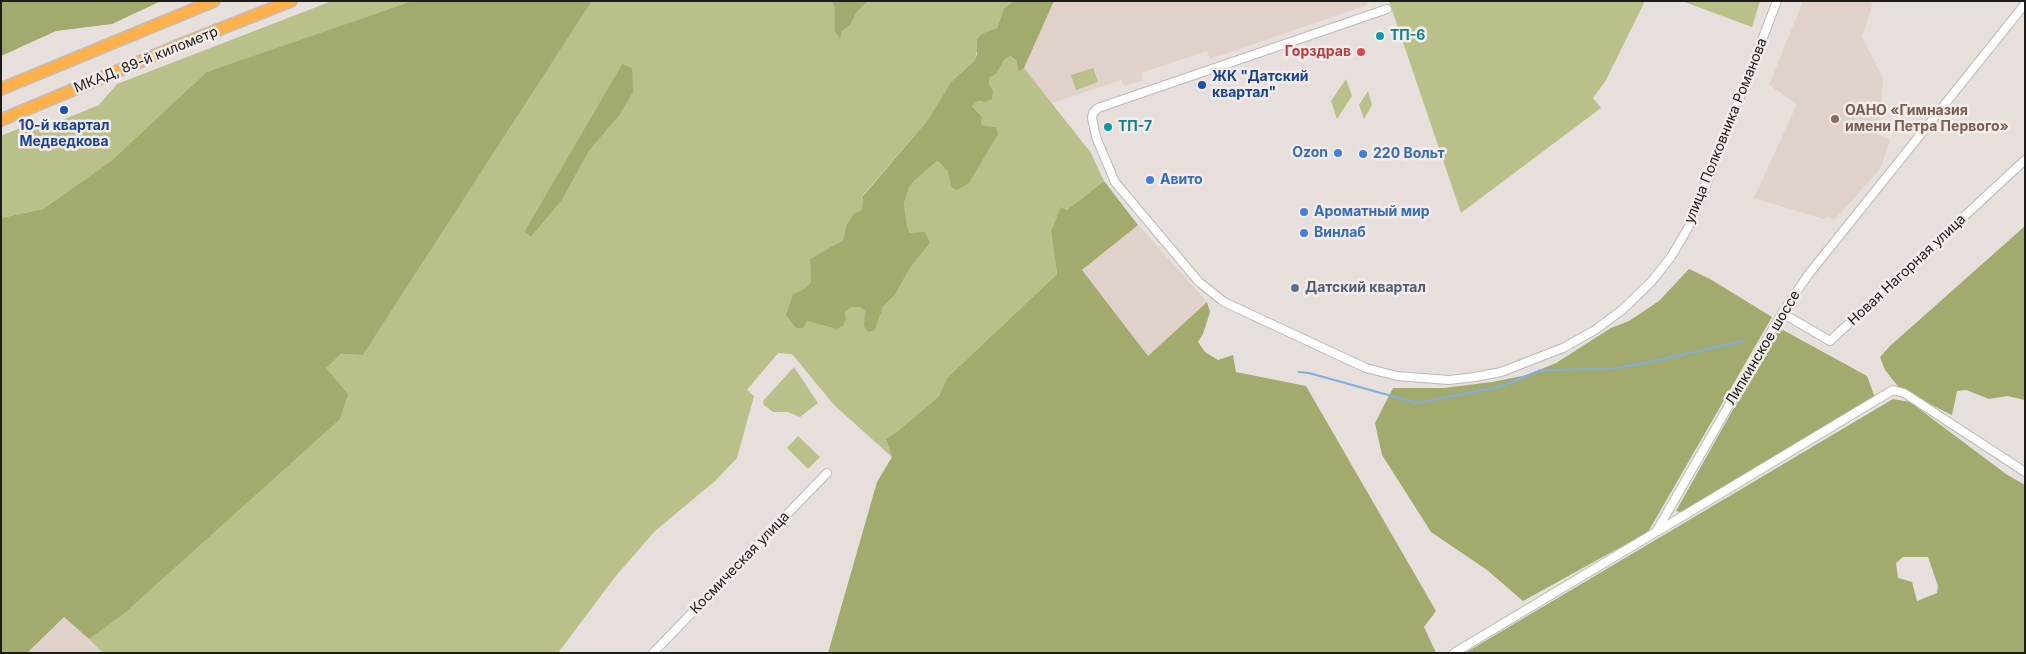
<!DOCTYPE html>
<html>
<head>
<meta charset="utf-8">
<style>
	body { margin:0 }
	#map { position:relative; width:2026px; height:654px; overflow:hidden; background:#e6dfdc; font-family:Inter,sans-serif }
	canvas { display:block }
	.frame { position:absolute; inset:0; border:2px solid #1e1c1a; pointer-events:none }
</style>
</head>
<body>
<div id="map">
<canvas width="2026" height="654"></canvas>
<div class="frame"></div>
</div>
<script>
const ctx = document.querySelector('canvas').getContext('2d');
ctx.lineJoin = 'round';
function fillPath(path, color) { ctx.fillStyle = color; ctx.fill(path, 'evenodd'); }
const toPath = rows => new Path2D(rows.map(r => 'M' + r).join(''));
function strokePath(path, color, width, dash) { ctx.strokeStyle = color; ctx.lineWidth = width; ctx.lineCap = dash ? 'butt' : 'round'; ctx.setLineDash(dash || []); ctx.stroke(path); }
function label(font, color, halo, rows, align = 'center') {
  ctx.font = font + ' Inter,sans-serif'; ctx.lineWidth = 5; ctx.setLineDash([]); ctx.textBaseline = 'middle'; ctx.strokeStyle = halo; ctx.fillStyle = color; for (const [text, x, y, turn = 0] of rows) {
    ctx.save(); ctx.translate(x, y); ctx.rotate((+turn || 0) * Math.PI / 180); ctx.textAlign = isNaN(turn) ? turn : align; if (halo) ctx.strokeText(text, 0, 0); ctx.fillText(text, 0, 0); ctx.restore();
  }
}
const built = toPath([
	[1054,1,1368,1,1367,5,1210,59,1207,51,1141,73,1143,80,1124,86,1121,80,1052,103,1024,68],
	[1803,1,1871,1,1872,6,1862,37,1883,78,1879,135,1890,140,1887,149,1880,169,1834,220,1829,217,1823,219,1754,198,1797,104,1769,85],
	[1138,225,1207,302,1148,356,1082,270],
	[64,617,89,639,103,653,27,653]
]);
const green = toPath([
	[332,1,412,1,208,72,111,161,43,209,1,218,1,136,32,123,50,125,99,105,117,84],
	[592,1,832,1,835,9,835,32,839,38,842,31,850,25,857,12,868,1,1014,1,1004,8,997,28,983,33,974,61,951,82,927,121,863,195,862,211,846,224,843,240,810,259,811,282,807,288,793,294,807,321,836,329,846,319,845,312,852,307,859,307,865,311,875,330,883,307,895,295,910,268,930,243,910,233,907,226,904,203,909,188,914,181,937,161,948,171,996,127,981,125,982,117,972,106,978,101,985,102,989,78,996,74,1004,60,1010,56,1016,60,1019,70,1024,68,1091,153,1104,181,1067,210,1062,207,1051,231,1057,274,947,378,939,396,897,432,886,439,892,457,834,405,792,354,778,353,747,390,754,396,737,458,715,481,655,531,615,577,558,653,103,653,89,639,120,617,348,394,325,368,341,354,363,355],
	[622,64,618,117,589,151,562,200,531,237,524,232],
	[1389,1,1645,1,1605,82,1593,98,1601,108,1461,213],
	[1682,1,1760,1,1752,27],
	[1093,68,1098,82,1076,90,1071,75],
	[1346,79,1352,96,1337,119,1331,101],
	[1368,91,1372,105,1364,119,1359,105],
	[794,367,818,403,800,417,788,412,773,412,764,405,763,401],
	[798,436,820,457,808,469,787,448]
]);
const forest = toPath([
	[1,1,161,1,112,24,56,31,1,56],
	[412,1,592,1,363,355,341,354,326,368,348,394,340,419,120,617,89,639,64,617,27,653,1,653,1,218,43,209,111,161,207,72],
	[832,1,868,1,857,12,850,25,842,31,840,39,835,32,835,9],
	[1014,1,1054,1,1024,68,1019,71,1016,60,1010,56,1004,60,996,74,989,78,989,85,993,91,992,99,985,102,978,101,972,106,982,117,981,125,996,127,998,134,969,183,957,190,951,187,948,171,937,161,914,181,909,188,904,203,907,226,910,233,925,232,930,243,910,268,895,295,883,307,875,330,868,332,864,326,865,311,859,307,852,307,845,312,846,319,843,326,836,329,807,321,803,328,796,328,786,315,793,294,806,288,811,282,810,259,843,240,846,225,855,213,862,210,863,196,927,121,951,82,974,61,977,54,977,39,983,33,997,28,1004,8],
	[622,64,632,68,633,92,618,117,589,151,562,200,531,237,524,232],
	[1104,181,1138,225,1082,270,1148,356,1207,302,1210,312,1203,334,1198,342,1205,352,1218,360,1233,355,1236,372,1306,386,1436,611,1424,627,1436,653,828,653,877,482,892,457,886,439,897,432,939,396,947,378,1057,274,1051,231,1061,207,1067,210],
	[2025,226,2025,400,2007,396,1989,399,1966,390,1957,391,1952,415,1901,390,1885,370,1880,357,1890,346],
	[1689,269,1710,279,1772,317,1648,532,1523,601,1487,570,1431,532,1382,455,1375,423,1393,388,1444,388,1492,382,1527,375,1556,363,1611,328,1629,321,1659,301],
	[1783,330,1867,376,1875,398,1683,513,1676,511,1776,333],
	[1893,399,1910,402,2006,474,2025,485,2025,653,1465,653],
	[1903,557,1928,557,1938,586,1937,593,1917,601,1912,582,1898,578,1896,563]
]);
const stream = toPath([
	[1299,372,1309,373,1417,403,1499,387,1541,370,1610,369,1645,363,1743,341]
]);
const minor = toPath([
	[1387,9,1098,108,1093,113,1092,118,1096,137,1115,182,1199,282,1224,302,1366,368,1397,376,1449,380,1475,377,1501,372,1563,348,1595,330,1622,310,1651,282,1671,257,1688,228,1702,196,1777,1],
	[1782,313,1830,341,2025,160],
	[1658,531,1893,390,1904,393,1915,400,2025,472],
	[653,653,827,473],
	[1454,653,1656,532,1782,313,1808,275,2025,4]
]);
const highway = toPath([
	[1,89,214,1],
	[1,120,182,44,291,1]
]);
const markers = [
	[1380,36,5,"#0f9aa8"],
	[1361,52,5,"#e0444e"],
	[1202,85,5,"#1a4fb4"],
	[64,110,5,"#1a4fb4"],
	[1835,119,5,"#8d6e63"],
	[1108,127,5,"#0f9aa8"],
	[1338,153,5,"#3f7fe0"],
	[1363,154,5,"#3f7fe0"],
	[1150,180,5,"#3f7fe0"],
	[1304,212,5,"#3f7fe0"],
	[1304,233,5,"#3f7fe0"],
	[1295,288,5,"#5c6f8a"]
];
const cultureNames = [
	["ТП-6",1390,36],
	["ТП-7",1118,127]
];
const healthNames = [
	["Горздрав",1351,52]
];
const streetNames = [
	["МКАД, 89-й километр",146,60,-22],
	["улица Полковника Романова",1726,131,-68],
	["Новая Нагорная улица",1907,270,-43],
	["Липкинское шоссе",1763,348,-59],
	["Космическая улица",740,563,-46]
];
const transitNames = [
	["ЖК \"Датский",1212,77],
	["квартал\"",1212,93],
	["10-й квартал",64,126,"center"],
	["Медведкова",64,142,"center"]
];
const educationNames = [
	["ОАНО «Гимназия",1845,111],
	["имени Петра Первого»",1845,127]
];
const shopNames = [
	["Ozon",1328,153,"right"],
	["220 Вольт",1373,154],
	["Авито",1160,180],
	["Ароматный мир",1314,212],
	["Винлаб",1314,233]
];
const serviceNames = [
	["Датский квартал",1305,288]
];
fillPath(built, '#e0d1ca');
fillPath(green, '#bac089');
fillPath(forest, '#a3aa6d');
strokePath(stream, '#82aedc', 2);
strokePath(minor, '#bfb9b5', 10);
strokePath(highway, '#c0bfbf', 14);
strokePath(minor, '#fff', 8);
strokePath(highway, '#feb14a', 11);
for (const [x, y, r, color] of markers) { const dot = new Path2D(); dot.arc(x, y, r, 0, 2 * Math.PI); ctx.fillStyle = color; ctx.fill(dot); strokePath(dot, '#f3ece9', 2); }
label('bold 14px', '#0d838f', '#f3ece9', cultureNames, 'left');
label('bold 14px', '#be3a42', '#f3ece9', healthNames, 'right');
label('14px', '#1e1c1a', '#f3ece9', streetNames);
label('bold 14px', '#164399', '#f3ece9', transitNames, 'left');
label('bold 14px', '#785e54', '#f3ece9', educationNames, 'left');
label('bold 14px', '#366cbe', '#f3ece9', shopNames, 'left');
label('bold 14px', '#4e5e75', '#f3ece9', serviceNames, 'left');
</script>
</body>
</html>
